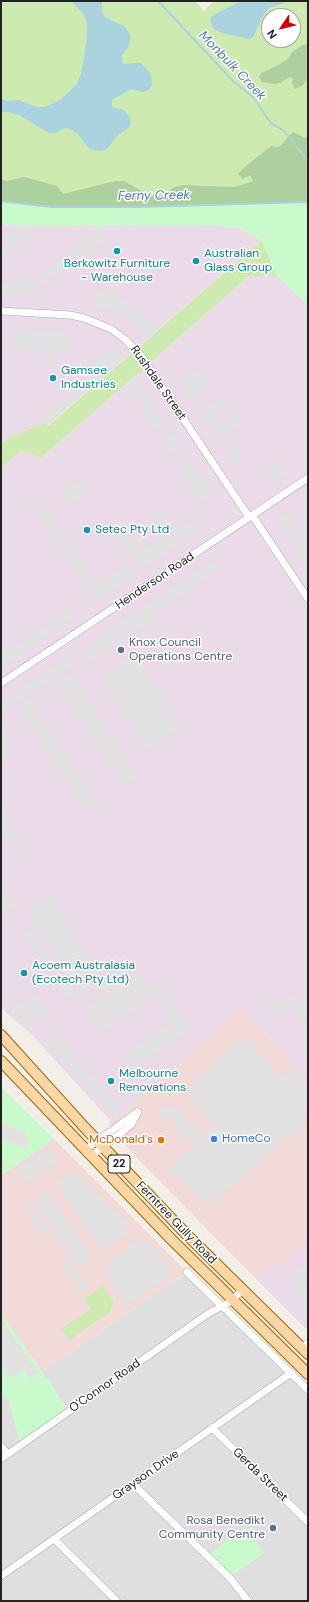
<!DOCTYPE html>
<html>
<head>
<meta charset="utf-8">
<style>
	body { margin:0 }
	#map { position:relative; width:309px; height:1602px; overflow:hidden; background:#f2efe9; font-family:"DM Sans",sans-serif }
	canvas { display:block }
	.frame { position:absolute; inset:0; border:2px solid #222; pointer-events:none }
	.north { position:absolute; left:261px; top:8px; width:40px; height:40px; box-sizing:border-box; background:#fff; border:1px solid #a7a7a7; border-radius:50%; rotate:235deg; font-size:11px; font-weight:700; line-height:16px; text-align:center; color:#222 }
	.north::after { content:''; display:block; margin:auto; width:14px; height:18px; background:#d40000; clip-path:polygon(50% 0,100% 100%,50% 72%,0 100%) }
</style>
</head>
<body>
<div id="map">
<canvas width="309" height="1602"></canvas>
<div class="frame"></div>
<div class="north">N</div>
</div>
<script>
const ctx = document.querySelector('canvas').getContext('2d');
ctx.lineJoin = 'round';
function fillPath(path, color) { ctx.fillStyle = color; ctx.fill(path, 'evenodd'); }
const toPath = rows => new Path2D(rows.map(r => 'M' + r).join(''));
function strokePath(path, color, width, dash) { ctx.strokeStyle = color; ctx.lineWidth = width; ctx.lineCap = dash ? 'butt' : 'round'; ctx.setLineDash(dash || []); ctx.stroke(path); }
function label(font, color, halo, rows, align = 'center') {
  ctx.font = font + ' "DM Sans",sans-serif'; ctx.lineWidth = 3; ctx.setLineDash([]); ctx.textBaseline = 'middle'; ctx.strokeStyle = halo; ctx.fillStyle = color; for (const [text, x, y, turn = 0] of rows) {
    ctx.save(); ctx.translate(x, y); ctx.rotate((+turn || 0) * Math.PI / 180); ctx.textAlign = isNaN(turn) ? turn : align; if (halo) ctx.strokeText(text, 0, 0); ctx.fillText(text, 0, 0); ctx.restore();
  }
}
const residential = toPath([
	[187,1272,308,1390,308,1601,1,1601,1,1396,8,1397,21,1445,69,1411,42,1372]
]);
const commercial = toPath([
	[241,1007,308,1079,308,1243,296,1254,254,1277,132,1153,109,1125],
	[54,1139,187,1272,42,1372,1,1313,1,1175]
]);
const industrial = toPath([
	[1,223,8,225,41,226,214,225,240,229,262,240,48,425,44,423,8,438,1,444],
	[249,276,277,276,308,305,308,1079,241,1007,109,1125,109,1119,31,1034,1,1008,1,468,22,450,41,458],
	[308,1243,308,1331,254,1277,296,1254]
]);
const grass = toPath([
	[1,1,195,1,204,11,214,1,308,1,308,202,1,201],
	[269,16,293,16,293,40,269,40],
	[262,240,277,276,249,276,41,458,22,450,1,468,1,444,8,438,44,423,49,425],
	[103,1285,114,1302,110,1312,69,1340,61,1329,91,1309,84,1299]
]);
const forest = toPath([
	[308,44,308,78,302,86,295,89,292,83,293,78,289,77,280,83,274,84,262,82,259,77,261,73,270,69,288,59,293,51,303,45],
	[293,132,305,138,308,137,308,211,1,210,1,179,6,181,24,177,57,186,63,194,115,181,124,181,151,196,158,196,168,192,174,187,184,185,232,187,239,186,253,181,250,175,243,179,238,174,246,166,271,146,279,147]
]);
const park = toPath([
	[1,201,38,206,140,207,308,202,308,305,277,276,262,240,240,229,214,225,41,226,8,225,1,223],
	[1,1087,54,1139,1,1175],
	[1,1313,69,1411,21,1445,8,1397,1,1396],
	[245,1528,264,1553,229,1578,207,1556]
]);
const parking = toPath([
	[18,225,21,229,26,227,32,233,1,260,1,249,8,242,4,238],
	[98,226,108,237,68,272,63,267,28,298,23,292],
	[22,271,33,283,18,296,1,294,1,279,2,279,2,284,7,285],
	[118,275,124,282,112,292,114,296,133,306,131,309,136,313,139,310,159,328,148,338,129,321,115,312,97,306,91,299],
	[26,327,29,330,67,332,69,337,74,342,50,363,33,343,20,355,9,343],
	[113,346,123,358,48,423,42,417,96,370,91,365],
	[199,368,210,386,190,399,178,382],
	[135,376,166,422,154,430,141,410,152,402,144,407,134,391,126,397,120,389],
	[226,395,232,403,217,413,220,417,207,425,199,413],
	[239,414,244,423,218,441,210,428,222,420,225,424],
	[172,432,183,448,171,456,161,440],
	[234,446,243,460,234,466,225,452],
	[184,450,199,472,182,483,177,475,185,469,176,455],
	[280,459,288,472,274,481,266,469],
	[200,472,215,494,206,500,203,497,199,500,187,481],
	[79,481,87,493,67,506,59,494],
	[33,494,46,513,49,511,98,584,129,564,136,574,95,601,26,499],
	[157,509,171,531,178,526,180,529,193,520,200,530,141,570,111,526,119,521,130,538,137,534,147,548,166,535,151,512],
	[291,514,296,522,293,525,308,548,308,568,276,521],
	[215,560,221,568,154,613,158,620,146,628,136,612],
	[67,603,76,616,1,667,1,649,7,645,11,649,28,638,25,633,33,627,37,632,66,613,62,607],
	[135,613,143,625,90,661,83,649,89,645,91,648,96,645,93,642],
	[74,653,79,661,2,713,1,702],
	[135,653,183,726,148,749,100,676],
	[69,673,139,777,125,786,56,682],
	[30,699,100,803,86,812,17,708],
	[1,727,16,750,1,760],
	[1,806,30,850,24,854,14,840,9,844,1,832],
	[7,892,16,906,1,916,1,897],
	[48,894,54,902,57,900,61,906,58,908,104,976,82,991,44,935,39,939,30,926,35,922,27,909],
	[30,929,75,995,68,1000,23,934],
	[131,961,136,970,100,994,95,986],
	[138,973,140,977,144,975,150,984,95,1021,86,1008],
	[160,980,192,1028,129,1071,120,1057,171,1023,154,997,102,1032,96,1023],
	[38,993,51,1014,30,1028,8,1005,14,999,20,1005],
	[293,995,300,1002,308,995,308,1025,286,1001],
	[278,996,288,1007,275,1019,265,1007],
	[56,1034,77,1056,75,1058,84,1066,83,1068,92,1078,94,1077,106,1092,107,1091,117,1102,116,1103,122,1109,114,1116,44,1043],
	[240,1039,243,1043,247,1039,281,1077,293,1067,308,1083,308,1110,300,1117,307,1125,292,1139,288,1135,208,1207,178,1175,175,1177,168,1169,216,1126,188,1094,191,1091,188,1087],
	[167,1105,171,1109,175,1105,203,1136,195,1143,187,1135,183,1138,171,1123,174,1120,171,1117,165,1122,158,1113],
	[1,1122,27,1133,25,1138,30,1140,26,1149,1,1139],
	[49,1148,58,1160,27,1182,16,1170],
	[70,1173,72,1177,76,1173,129,1224,124,1229,128,1233,102,1251,56,1183],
	[47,1190,93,1257,79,1267,33,1200],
	[30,1204,51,1234,45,1238,24,1209],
	[138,1240,141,1243,145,1240,171,1266,167,1270,170,1275,127,1305,103,1269,110,1265,108,1261],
	[69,1259,89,1288,82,1292,63,1264],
	[307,1261,308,1275,303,1280,308,1286,308,1309,288,1286,292,1283,288,1278],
	[1,1318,39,1374,30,1380,24,1370,10,1379,1,1365]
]);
const water = toPath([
	[71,1,102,1,102,12,106,18,124,26,131,36,128,47,122,55,123,63,125,64,134,63,141,63,151,74,152,85,148,91,143,92,131,89,112,100,112,107,124,110,130,118,131,124,130,127,117,136,108,148,102,151,96,151,89,148,77,133,70,129,65,128,56,133,49,133,19,115,8,112,1,112,1,99,8,101,19,100,37,107,45,107,60,100,76,85,80,76,83,64,87,37,87,23,83,13],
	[241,1,289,1,269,8,263,16,253,37,250,39,225,34,219,32,214,29,210,21,211,17,217,13]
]);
const stream = toPath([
	[158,1,234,82,253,97,271,123,284,131,308,161],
	[1,201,51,207,140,207,308,202]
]);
const minor = toPath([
	[1,311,70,315,84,318,111,329,126,340,142,357,249,517],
	[252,515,308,599],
	[1,683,308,478],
	[85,1150,137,1112],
	[91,1156,131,1125,138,1112],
	[187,1272,308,1390],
	[302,1348,308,1343],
	[212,1428,308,1522],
	[1,1446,8,1454],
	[1,1459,209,1313,232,1301,242,1290],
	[133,1484,230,1578,248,1601],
	[54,1539,117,1601],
	[1,1576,291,1373]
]);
const primary = toPath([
	[1,1035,86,1129,187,1235,308,1354],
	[1,1061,171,1239,308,1374]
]);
const markers = [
	[117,251,4,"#0f9aa8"],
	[196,261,4,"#0f9aa8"],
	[53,378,4,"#0f9aa8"],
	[87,530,4,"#0f9aa8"],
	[121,650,4,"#5c6f8a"],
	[24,973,4,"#0f9aa8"],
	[111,1081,4,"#0f9aa8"],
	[214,1139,4,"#3f7fe0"],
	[161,1140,4,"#e8710a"],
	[273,1528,4,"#5c6f8a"]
];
const shields = [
	[119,1164,22]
];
const shieldNames = [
	["22",119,1164]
];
const cultureNames = [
	["Australian",204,254],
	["Glass Group",204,268],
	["Berkowitz Furniture",117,264,"center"],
	["- Warehouse",117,278,"center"],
	["Gamsee",61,371],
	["Industries",61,385],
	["Setec Pty Ltd",95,530],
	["Acoem Australasia",32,966],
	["(Ecotech Pty Ltd)",32,980],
	["Melbourne",119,1074],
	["Renovations",119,1088]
];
const streetNames = [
	["Rushdale Street",158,383,55],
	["Henderson Road",155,581,-34],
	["Ferntree Gully Road",176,1223,46],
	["O'Connor Road",105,1386,-35],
	["Grayson Drive",146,1475,-35],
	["Gerda Street",260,1475,44]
];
const serviceNames = [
	["Knox Council",129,643],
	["Operations Centre",129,657],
	["Rosa Benedikt",265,1521,"right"],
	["Community Centre",265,1535,"right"]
];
const shopNames = [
	["HomeCo",222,1139]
];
const foodNames = [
	["McDonald's",153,1140]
];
const waterNames = [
	["Monbulk Creek",232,66,46],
	["Ferny Creek",154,196,-1]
];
fillPath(residential, '#e0dfdf');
fillPath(commercial, '#f2dad9');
fillPath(industrial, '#ebdbe8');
fillPath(grass, '#cdebb0');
fillPath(forest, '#add19e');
fillPath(park, '#c8facc');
fillPath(parking, '#e2e2e2');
fillPath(water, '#aad3df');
strokePath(stream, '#aad3df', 2);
strokePath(minor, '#a9a9a9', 8);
strokePath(primary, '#a06b00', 12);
strokePath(minor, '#fff', 7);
strokePath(primary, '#fcd6a4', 10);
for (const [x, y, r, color] of markers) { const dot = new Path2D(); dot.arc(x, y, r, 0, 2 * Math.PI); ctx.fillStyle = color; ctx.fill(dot); strokePath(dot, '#fff', 1.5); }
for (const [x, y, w] of shields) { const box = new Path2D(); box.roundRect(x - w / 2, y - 9, w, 18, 3); ctx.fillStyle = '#fff'; ctx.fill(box); strokePath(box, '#222', 1); }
label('bold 11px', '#222', null, shieldNames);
label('12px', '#0d838f', '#fff', cultureNames, 'left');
label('12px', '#222', '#fff', streetNames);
label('12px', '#4e5e75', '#fff', serviceNames, 'left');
label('12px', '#366cbe', '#fff', shopNames, 'left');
label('12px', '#c56008', '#fff', foodNames, 'right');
label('italic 13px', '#4a7aab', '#fff', waterNames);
</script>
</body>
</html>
